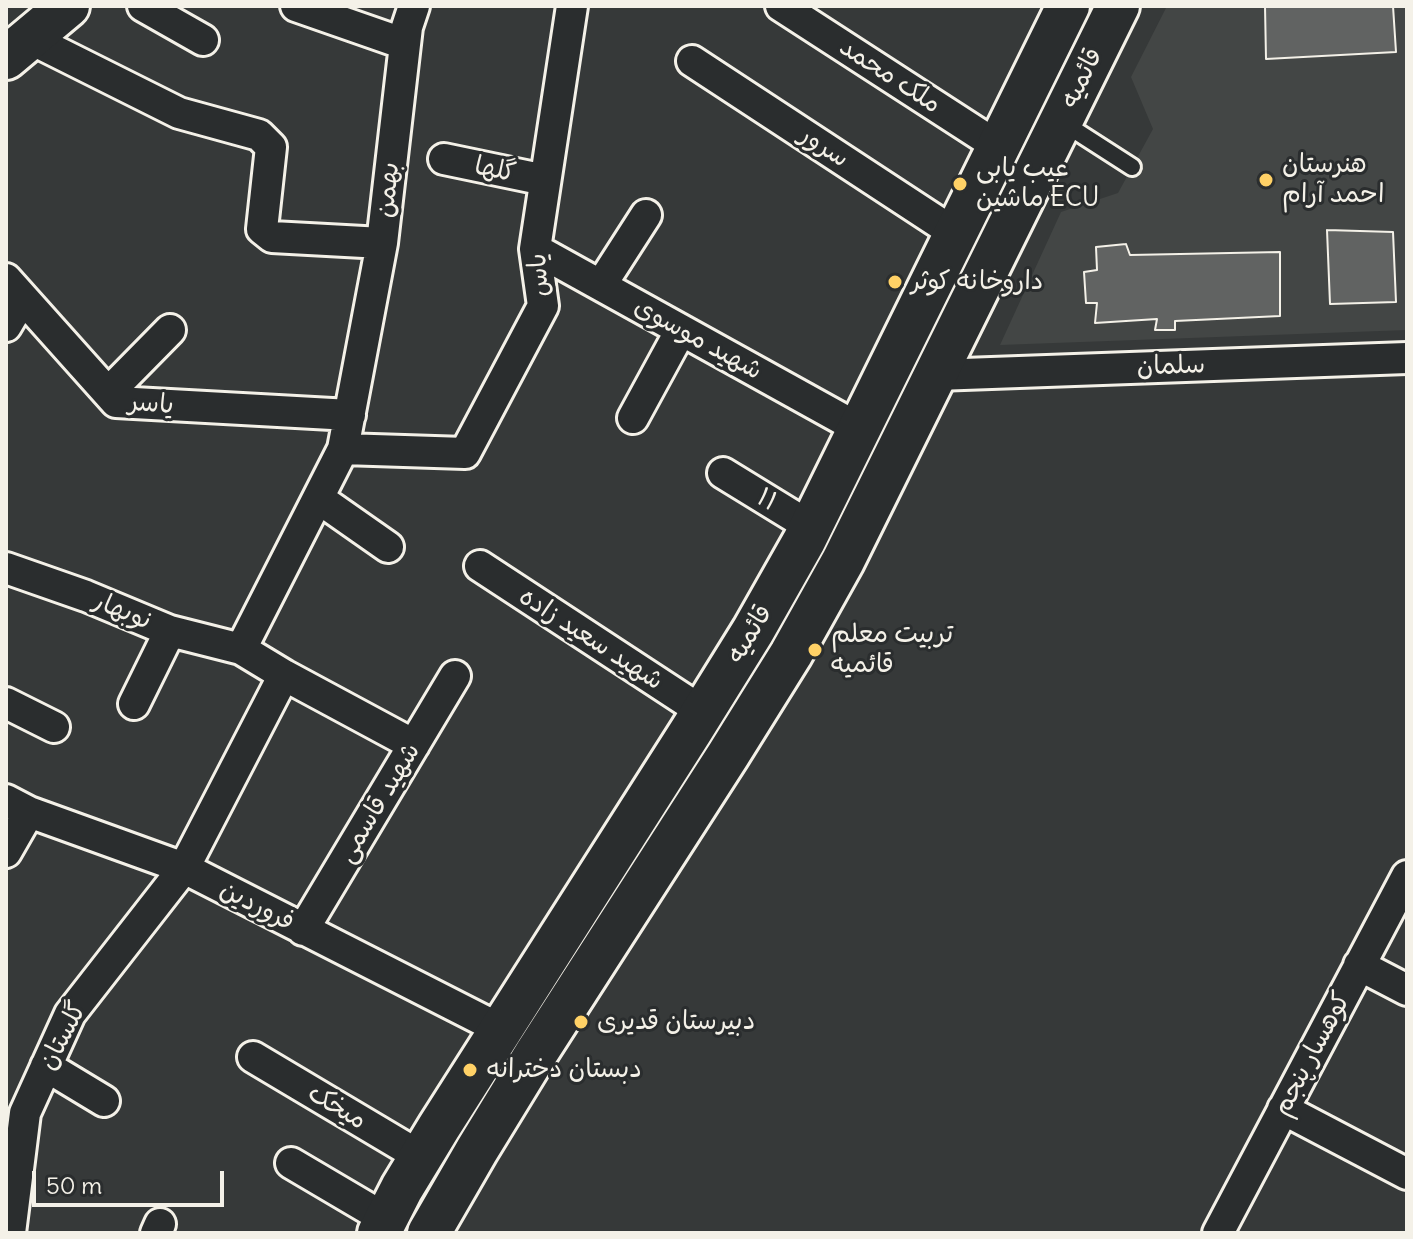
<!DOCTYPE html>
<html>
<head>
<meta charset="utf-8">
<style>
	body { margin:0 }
	#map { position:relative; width:1413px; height:1239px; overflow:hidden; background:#363939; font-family:Delius,sans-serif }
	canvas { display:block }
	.frame { position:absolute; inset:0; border:8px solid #f4f1e8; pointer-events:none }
	.scale { position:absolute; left:32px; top:1171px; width:192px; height:36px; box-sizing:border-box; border:4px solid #f4f1e8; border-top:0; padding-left:10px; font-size:24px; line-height:28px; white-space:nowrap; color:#f4f1e8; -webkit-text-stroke:6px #2a2d2e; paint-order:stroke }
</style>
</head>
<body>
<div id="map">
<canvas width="1413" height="1239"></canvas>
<div class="frame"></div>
<div class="scale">50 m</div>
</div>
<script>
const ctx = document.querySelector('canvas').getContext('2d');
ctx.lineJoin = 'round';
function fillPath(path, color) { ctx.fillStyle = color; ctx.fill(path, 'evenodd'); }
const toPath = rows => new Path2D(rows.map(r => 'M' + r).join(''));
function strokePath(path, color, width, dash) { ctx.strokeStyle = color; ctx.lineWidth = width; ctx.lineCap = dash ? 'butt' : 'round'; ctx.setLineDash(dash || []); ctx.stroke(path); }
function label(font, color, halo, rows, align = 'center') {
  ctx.font = font + ' Delius,"Playpen Sans Arabic",sans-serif'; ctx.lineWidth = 6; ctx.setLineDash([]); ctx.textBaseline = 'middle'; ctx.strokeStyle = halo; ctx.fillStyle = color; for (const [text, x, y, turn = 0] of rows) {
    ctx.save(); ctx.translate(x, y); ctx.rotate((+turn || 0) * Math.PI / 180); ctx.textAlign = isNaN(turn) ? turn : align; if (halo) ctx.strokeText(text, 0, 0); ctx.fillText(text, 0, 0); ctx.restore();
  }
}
const built = toPath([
	[1167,6,1405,6,1407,43,1407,330,1000,345,1061,212,1118,193,1153,129,1131,77]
]);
const building = toPath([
	[1265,6,1393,6,1396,52,1266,59,1265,6],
	[1327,230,1393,232,1396,302,1330,304,1327,230],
	[1126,244,1130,255,1280,252,1280,316,1175,321,1175,330,1155,330,1157,319,1095,323,1097,303,1086,303,1084,272,1097,270,1096,247,1126,244]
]);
const lane = toPath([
	[1062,122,1132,167]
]);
const street = toPath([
	[143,6,203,40],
	[296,6,405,44],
	[781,6,999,147],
	[29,38,179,113,259,135,271,147,262,229,272,237,382,243],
	[692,61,956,234],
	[444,159,545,180],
	[535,249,860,429],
	[6,279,116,402,350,415],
	[601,285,646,215],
	[6,326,22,299],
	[936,375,1407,358],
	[108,393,170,330],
	[633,418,681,330],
	[343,449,465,453,543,306,535,249,572,6],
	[723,473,811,527],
	[318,498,388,547],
	[480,566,703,712],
	[6,568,86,596,170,631,241,649],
	[284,675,414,745],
	[6,703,54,727],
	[134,704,170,631],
	[6,800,29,812,184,868,500,1029],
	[6,852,29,812],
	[303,930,455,676],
	[1359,965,1407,990],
	[253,1057,421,1157],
	[46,1066,104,1101],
	[1283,1109,1407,1174],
	[291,1163,386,1219],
	[10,1233,25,1113,70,1014,184,868,284,675,241,649,343,449,382,243,407,27,414,6],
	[156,1233,160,1224],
	[1218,1233,1407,876]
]);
const secondary = toPath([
	[6,58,68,6],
	[379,1233,402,1188,439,1127,691,731,753,631,804,541,1068,6],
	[429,1233,477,1150,537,1052,728,755,791,654,843,561,1118,6]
]);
const markers = [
	[1266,180,8,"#ffd166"],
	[960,184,8,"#ffd166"],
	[895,282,8,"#ffd166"],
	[815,650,8,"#ffd166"],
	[581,1022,8,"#ffd166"],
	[470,1070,8,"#ffd166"]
];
const streetNames = [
	["ملک محمد",890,76,33],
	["قائمیه",1082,78,-64],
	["سرور",824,147,33],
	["گلها",495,170,12],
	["بهمن",388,190,-84],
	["یاس",539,275,-94],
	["شهید موسوی",698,339,29],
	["سلمان",1171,366,-2],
	["یاسر",151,404,4],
	["۱۱",767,500,31],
	["نوبهار",122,611,22],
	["قائمیه",750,634,-59],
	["شهید سعید زاده",591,639,33],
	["شهید قاسمی",379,803,-59],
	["فروردین",257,906,27],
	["گلستان",63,1036,-62],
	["کوهسار پنجم",1312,1054,-62],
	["میخک",337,1107,31]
];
const poiNames = [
	["هنرستان",1282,165],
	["احمد آرام",1282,195],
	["عیب یابی",976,169],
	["ماشین ECU",976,199],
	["داروخانه کوثر",911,282],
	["تربیت معلم",831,635],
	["قائمیه",831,665],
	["دبیرستان قدیری",597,1022],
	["دبستان دخترانه",486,1070]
];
fillPath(built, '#434645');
fillPath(building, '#616362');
strokePath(building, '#f4f1e8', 2);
strokePath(lane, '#f4f1e8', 22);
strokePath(street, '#f4f1e8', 36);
strokePath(secondary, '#f4f1e8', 48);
strokePath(lane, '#2a2d2e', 16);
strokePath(street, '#2a2d2e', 30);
strokePath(secondary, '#2a2d2e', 42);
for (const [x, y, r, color] of markers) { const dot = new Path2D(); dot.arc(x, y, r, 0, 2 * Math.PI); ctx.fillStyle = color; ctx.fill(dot); strokePath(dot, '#2a2d2e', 3); }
label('26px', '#f4f1e8', '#2a2d2e', streetNames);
label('26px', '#f4f1e8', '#2a2d2e', poiNames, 'left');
</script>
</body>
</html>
